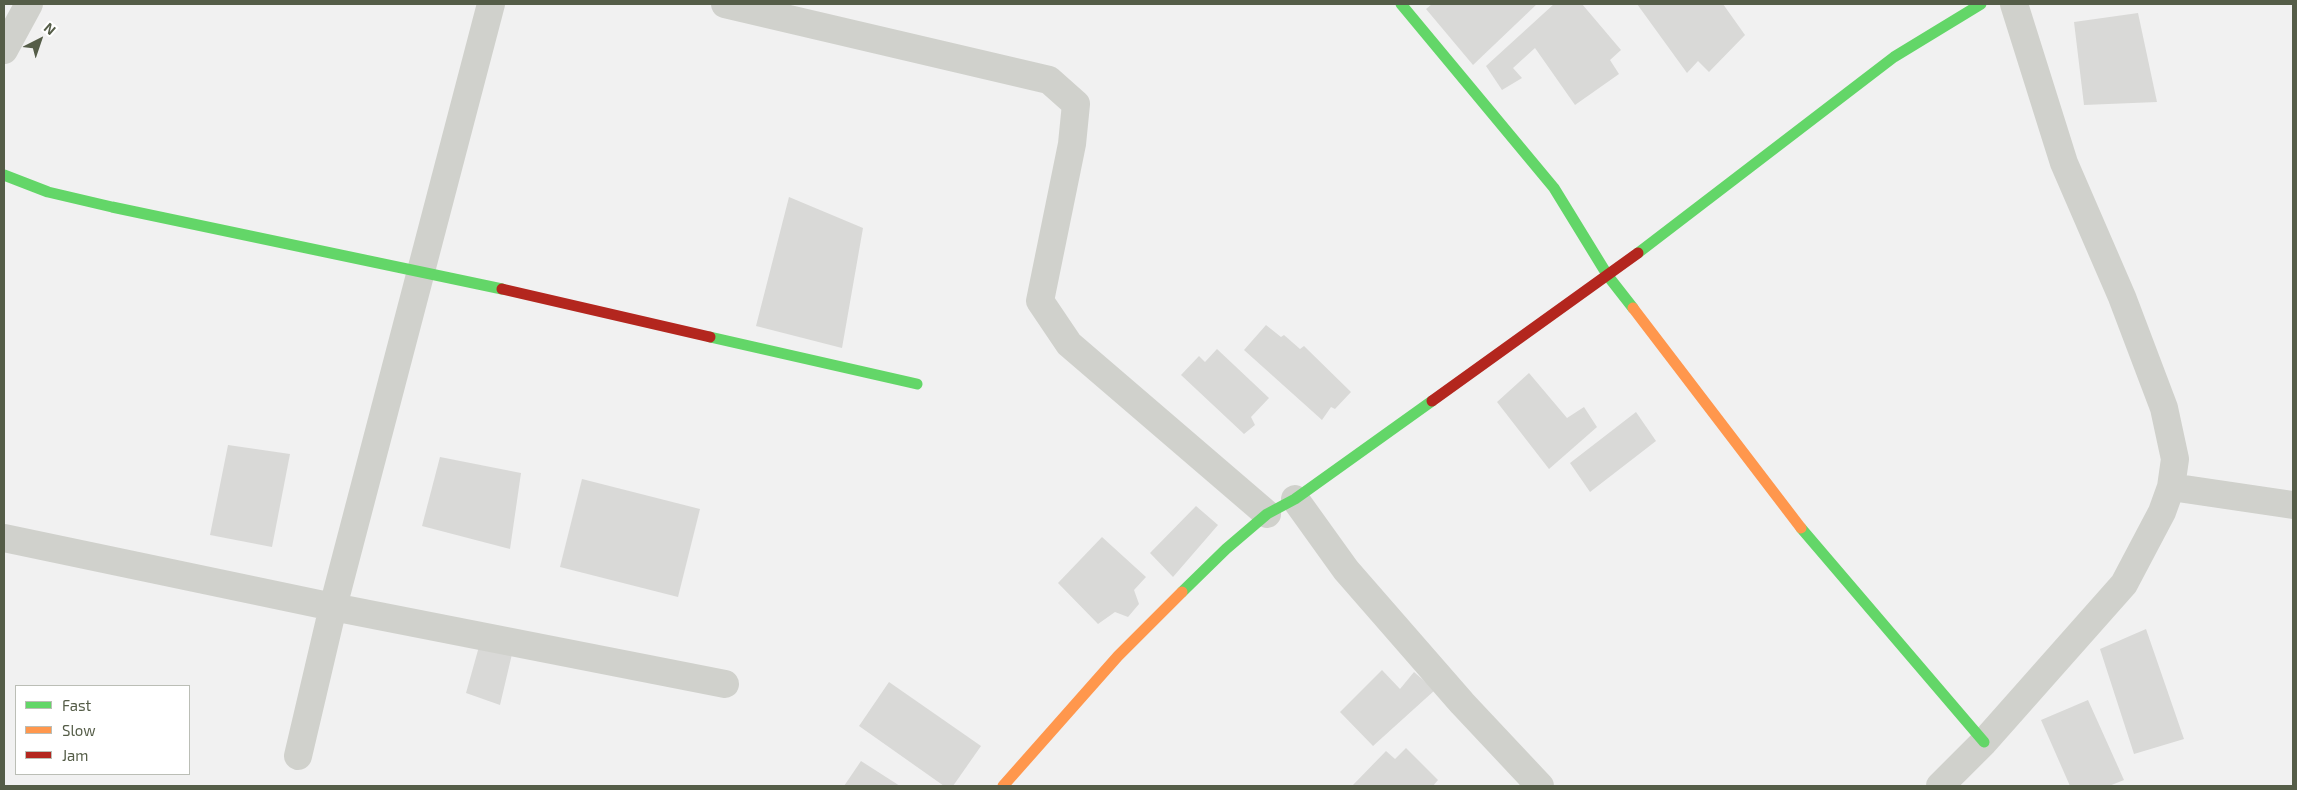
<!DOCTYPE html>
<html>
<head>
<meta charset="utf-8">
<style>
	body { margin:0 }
	#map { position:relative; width:2297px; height:790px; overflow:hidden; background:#f1f1f1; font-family:"Exo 2",sans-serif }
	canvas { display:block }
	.frame { position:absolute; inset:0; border:5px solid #555d48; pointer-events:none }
	.legend { position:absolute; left:15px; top:685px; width:175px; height:90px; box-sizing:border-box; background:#fff; border:1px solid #bbbeb6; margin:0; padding:6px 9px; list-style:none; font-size:15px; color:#555d48 }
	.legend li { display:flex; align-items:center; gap:10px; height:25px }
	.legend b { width:25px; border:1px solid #bbbeb6 }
	.north { position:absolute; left:15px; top:15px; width:50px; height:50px; -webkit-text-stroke:4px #fff; paint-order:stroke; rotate:41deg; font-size:14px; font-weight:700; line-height:20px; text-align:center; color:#555d48 }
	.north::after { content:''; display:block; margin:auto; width:18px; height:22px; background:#555d48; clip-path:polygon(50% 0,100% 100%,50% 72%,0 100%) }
</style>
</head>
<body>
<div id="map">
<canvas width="2297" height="790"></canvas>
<div class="frame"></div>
<ul class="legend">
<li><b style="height:6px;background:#63d668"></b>Fast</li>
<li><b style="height:6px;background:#ff974d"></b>Slow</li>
<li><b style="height:6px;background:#b3261e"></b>Jam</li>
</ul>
<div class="north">N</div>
</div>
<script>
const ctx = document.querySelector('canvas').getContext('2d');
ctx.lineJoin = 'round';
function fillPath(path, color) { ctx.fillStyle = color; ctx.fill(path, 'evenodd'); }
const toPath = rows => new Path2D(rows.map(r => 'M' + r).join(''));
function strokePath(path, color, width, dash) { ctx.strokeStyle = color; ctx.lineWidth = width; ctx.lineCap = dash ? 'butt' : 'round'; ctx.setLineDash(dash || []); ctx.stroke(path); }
const building = toPath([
	[1432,4,1537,4,1473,65,1426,9],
	[1554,4,1582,4,1621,50,1610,60,1619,74,1575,105,1535,48,1513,68,1522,78,1502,90,1486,66],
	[1637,4,1723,4,1745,35,1709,72,1698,61,1687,73],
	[2138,13,2157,102,2084,105,2074,22],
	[789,197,863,228,842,348,756,326],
	[1266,325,1281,337,1284,335,1300,349,1304,346,1351,392,1335,409,1331,407,1322,420,1244,350],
	[1217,349,1269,398,1251,417,1255,425,1244,434,1181,375,1199,356,1205,362],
	[1529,373,1567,418,1584,407,1597,427,1549,469,1497,402],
	[1636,412,1656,441,1590,492,1570,463],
	[228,445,290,454,272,547,210,535],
	[440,457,521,473,510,549,422,526],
	[582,479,700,509,678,597,560,567],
	[1196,506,1218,525,1173,577,1150,553],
	[1102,537,1146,577,1134,590,1139,604,1128,617,1115,612,1098,624,1058,583],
	[2146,629,2184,739,2134,754,2100,649],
	[480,643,512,654,500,705,466,693],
	[1382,670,1400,689,1414,672,1435,690,1373,746,1340,712],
	[889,682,981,746,953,786,944,786,859,726],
	[2088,700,2124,780,2109,786,2070,786,2041,720],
	[1406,748,1438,780,1433,786,1352,786,1386,751,1395,759],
	[861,761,900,786,844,786]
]);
const street = toPath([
	[725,4,1049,80,1076,104,1072,144,1040,301,1069,344,1267,514],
	[4,50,29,4],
	[2171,487,2293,505],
	[1295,499,1346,570,1462,703,1540,786],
	[4,538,333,607,725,684],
	[298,756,333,607,491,4],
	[1940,786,1984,742,2124,584,2162,512,2171,487,2175,459,2164,408,2122,297,2064,163,2014,4]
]);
const fast = toPath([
	[1401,4,1554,188,1608,276,1633,308],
	[4,175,48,192,112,207,502,289],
	[1638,253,1894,57,1981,4],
	[710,337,917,384],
	[1801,528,1984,742],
	[1182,592,1226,549,1267,514,1295,499,1432,401]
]);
const slow = toPath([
	[1633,308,1801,528],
	[1003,786,1118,656,1182,592]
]);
const jam = toPath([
	[502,289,710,337],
	[1432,401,1638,253]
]);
fillPath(building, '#d9d9d7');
strokePath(street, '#d0d1cc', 28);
strokePath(fast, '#63d668', 11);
strokePath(slow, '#ff974d', 11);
strokePath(jam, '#b3261e', 11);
</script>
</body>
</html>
